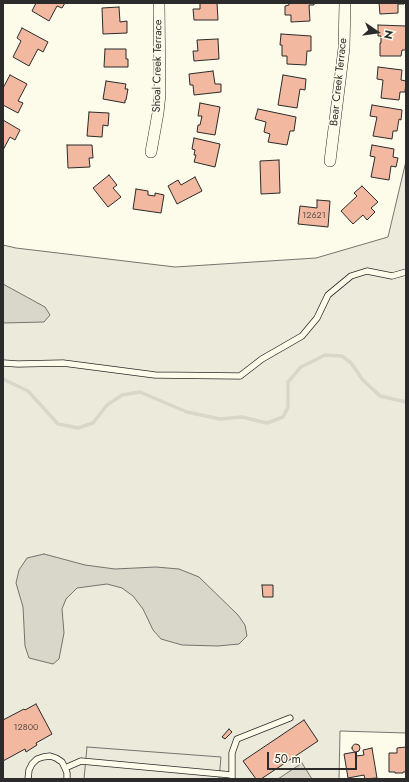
<!DOCTYPE html>
<html>
<head>
<meta charset="utf-8">
<style>
	body { margin:0 }
	#map { position:relative; width:409px; height:782px; overflow:hidden; background:#fdfbea; font-family:Jost,sans-serif }
	canvas { display:block }
	.frame { position:absolute; inset:0; border:4px solid #2b2b2b; pointer-events:none }
	.north { position:absolute; left:357px; top:12px; width:40px; height:40px; -webkit-text-stroke:3px #fdfbea; paint-order:stroke; rotate:103deg; font-size:11px; font-weight:700; line-height:16px; text-align:center; color:#2b2b2b }
	.north::after { content:''; display:block; margin:auto; width:14px; height:18px; background:#2b2b2b; clip-path:polygon(50% 0,100% 100%,50% 72%,0 100%) }
	.scale { position:absolute; left:267px; top:752px; width:90px; height:18px; box-sizing:border-box; border:2px solid #2b2b2b; border-top:0; padding-left:5px; font-size:12px; line-height:14px; white-space:nowrap; color:#2b2b2b; -webkit-text-stroke:3px #fdfbea; paint-order:stroke }
</style>
</head>
<body>
<div id="map">
<canvas width="409" height="782"></canvas>
<div class="frame"></div>
<div class="north">N</div>
<div class="scale">50 m</div>
</div>
<script>
const ctx = document.querySelector('canvas').getContext('2d');
ctx.lineJoin = 'round';
function fillPath(path, color) { ctx.fillStyle = color; ctx.fill(path, 'evenodd'); }
const toPath = rows => new Path2D(rows.map(r => 'M' + r).join(''));
function strokePath(path, color, width, dash) { ctx.strokeStyle = color; ctx.lineWidth = width; ctx.lineCap = dash ? 'butt' : 'round'; ctx.setLineDash(dash || []); ctx.stroke(path); }
function label(font, color, halo, rows, align = 'center') {
  ctx.font = font + ' Jost,sans-serif'; ctx.lineWidth = 3; ctx.setLineDash([]); ctx.textBaseline = 'middle'; ctx.strokeStyle = halo; ctx.fillStyle = color; for (const [text, x, y, turn = 0] of rows) {
    ctx.save(); ctx.translate(x, y); ctx.rotate((+turn || 0) * Math.PI / 180); ctx.textAlign = isNaN(turn) ? turn : align; if (halo) ctx.strokeText(text, 0, 0); ctx.fillText(text, 0, 0); ctx.restore();
  }
}
const green = toPath([
	[406,161,406,733,340,731,339,779,3,779,3,245,16,248,175,267,316,258,388,237,406,161]
]);
const parking = toPath([
	[87,747,221,757,219,779,84,779,87,747]
]);
const water = toPath([
	[3,284,45,307,50,315,44,322,3,323,3,284],
	[44,554,85,565,115,569,156,567,179,569,199,577,238,615,245,625,247,636,239,644,218,646,182,645,161,639,153,630,143,609,133,596,122,588,107,584,77,588,66,599,62,609,64,633,59,659,53,664,29,658,25,646,23,607,16,583,19,570,27,558,44,554],
	[302,763,312,779,278,779,302,763]
]);
const stream = toPath([
	[3,379,28,391,58,424,78,428,93,423,107,405,122,395,140,392,187,412,220,419,242,417,267,423,283,417,288,407,288,382,301,367,325,355,342,356,351,363,363,380,380,396,406,402]
]);
const building = toPath([
	[36,3,65,3,62,8,57,6,49,21,32,11,36,3],
	[200,3,217,3,218,20,194,20,193,9,200,9,200,3],
	[289,3,314,3,314,5,309,5,310,21,291,22,291,15,285,15,285,6,289,5,289,3],
	[379,3,404,3,404,4,398,4,398,13,380,14,379,3],
	[119,7,120,22,127,21,127,33,103,34,102,8,119,7],
	[378,25,406,26,406,50,402,50,401,56,380,56,380,43,381,43,381,36,378,36,378,25],
	[22,28,48,42,43,52,38,49,29,66,13,57,21,41,17,38,22,28],
	[281,34,311,36,311,51,307,51,306,65,287,64,287,56,282,56,282,45,280,45,281,34],
	[218,39,219,59,194,61,193,51,198,51,197,40,218,39],
	[105,49,126,49,126,59,128,59,128,67,104,67,105,49],
	[378,67,402,70,401,80,406,81,406,82,405,92,400,92,399,100,381,98,383,80,377,79,378,67],
	[213,71,215,84,221,84,221,92,194,95,193,85,190,85,189,74,213,71],
	[10,75,27,84,18,101,23,103,18,113,3,105,3,88,10,75],
	[283,75,306,79,305,90,300,89,297,108,278,105,283,75],
	[106,81,126,84,125,89,128,89,126,100,125,100,125,103,103,99,106,81],
	[200,103,220,107,215,135,197,132,198,125,200,125,202,116,198,116,200,103],
	[372,105,402,110,401,120,399,119,397,131,393,131,392,139,373,136,377,117,370,116,372,105],
	[258,109,296,117,294,131,290,131,287,145,268,142,270,134,264,132,266,122,255,119,258,109],
	[89,112,109,113,108,126,103,125,102,137,87,136,89,112],
	[3,120,20,130,15,140,10,137,3,150,3,120],
	[194,138,220,144,215,167,194,162,196,155,194,155,195,150,192,149,194,138],
	[67,145,92,145,93,158,89,158,90,167,68,168,67,145],
	[372,145,394,149,393,157,398,158,396,167,391,166,389,180,371,177,375,157,370,156,372,145],
	[279,160,280,193,261,194,260,161,279,160],
	[109,175,117,185,113,188,121,197,108,207,93,188,109,175],
	[195,177,202,191,177,204,168,186,178,180,181,185,195,177],
	[362,186,378,202,371,208,375,212,367,220,363,215,353,224,341,211,357,196,354,193,362,186],
	[136,189,148,191,148,195,155,196,155,193,164,195,161,213,133,209,136,189],
	[317,200,330,201,328,227,298,224,300,206,317,208,317,200],
	[262,585,273,585,273,597,263,597,262,585],
	[36,704,52,734,36,743,37,745,26,752,25,749,3,761,3,720,24,709,25,710,36,704],
	[304,720,318,741,261,779,256,779,243,761,304,720],
	[229,729,232,732,225,739,222,737,229,729],
	'352 748a4 4 0 1 1 8 0a4 4 0 1 1-8 0Z',
	[406,747,406,772,403,772,403,773,395,773,395,772,389,772,389,753,397,753,397,748,406,747],
	[372,748,377,778,365,779,364,775,348,778,344,754,355,752,356,756,364,755,363,750,372,748]
]);
const service = toPath([
	[3,363,18,364,63,363,155,375,240,376,262,359,302,336,317,318,328,295,351,276,367,271,392,276,406,272],
	[65,768,81,761,232,775,232,779],
	[232,775,232,753,237,739,290,718],
	[28,779,29,770,32,764,37,759,43,757,50,756,56,758,62,762,65,768,67,773,67,779]
]);
const minor = toPath([
	[151,152,158,113,160,94,159,3],
	[330,161,344,48,345,3]
]);
const numberNames = [
	["12621",314,216],
	["12800",26,728]
];
const streetNames = [
	["Shoal Creek Terrace",158,66,-89],
	["Bear Creek Terrace",339,82,-84]
];
fillPath(green, '#ecebdb');
strokePath(green, '#74746e', 1);
fillPath(parking, '#eceadb');
strokePath(parking, '#74746e', 1);
fillPath(water, '#d8d7c9');
strokePath(water, '#74746e', 1);
strokePath(stream, '#d8d7c9', 3.5);
fillPath(building, '#f2b8a0');
strokePath(building, '#2b2b2b', 1);
strokePath(service, '#2b2b2b', 7);
strokePath(minor, '#2b2b2b', 12);
strokePath(service, '#fdfbea', 5.5);
strokePath(minor, '#fdfbea', 11);
label('9px', '#5d4e48', null, numberNames);
label('11px', '#2b2b2b', '#fdfbea', streetNames);
</script>
</body>
</html>
